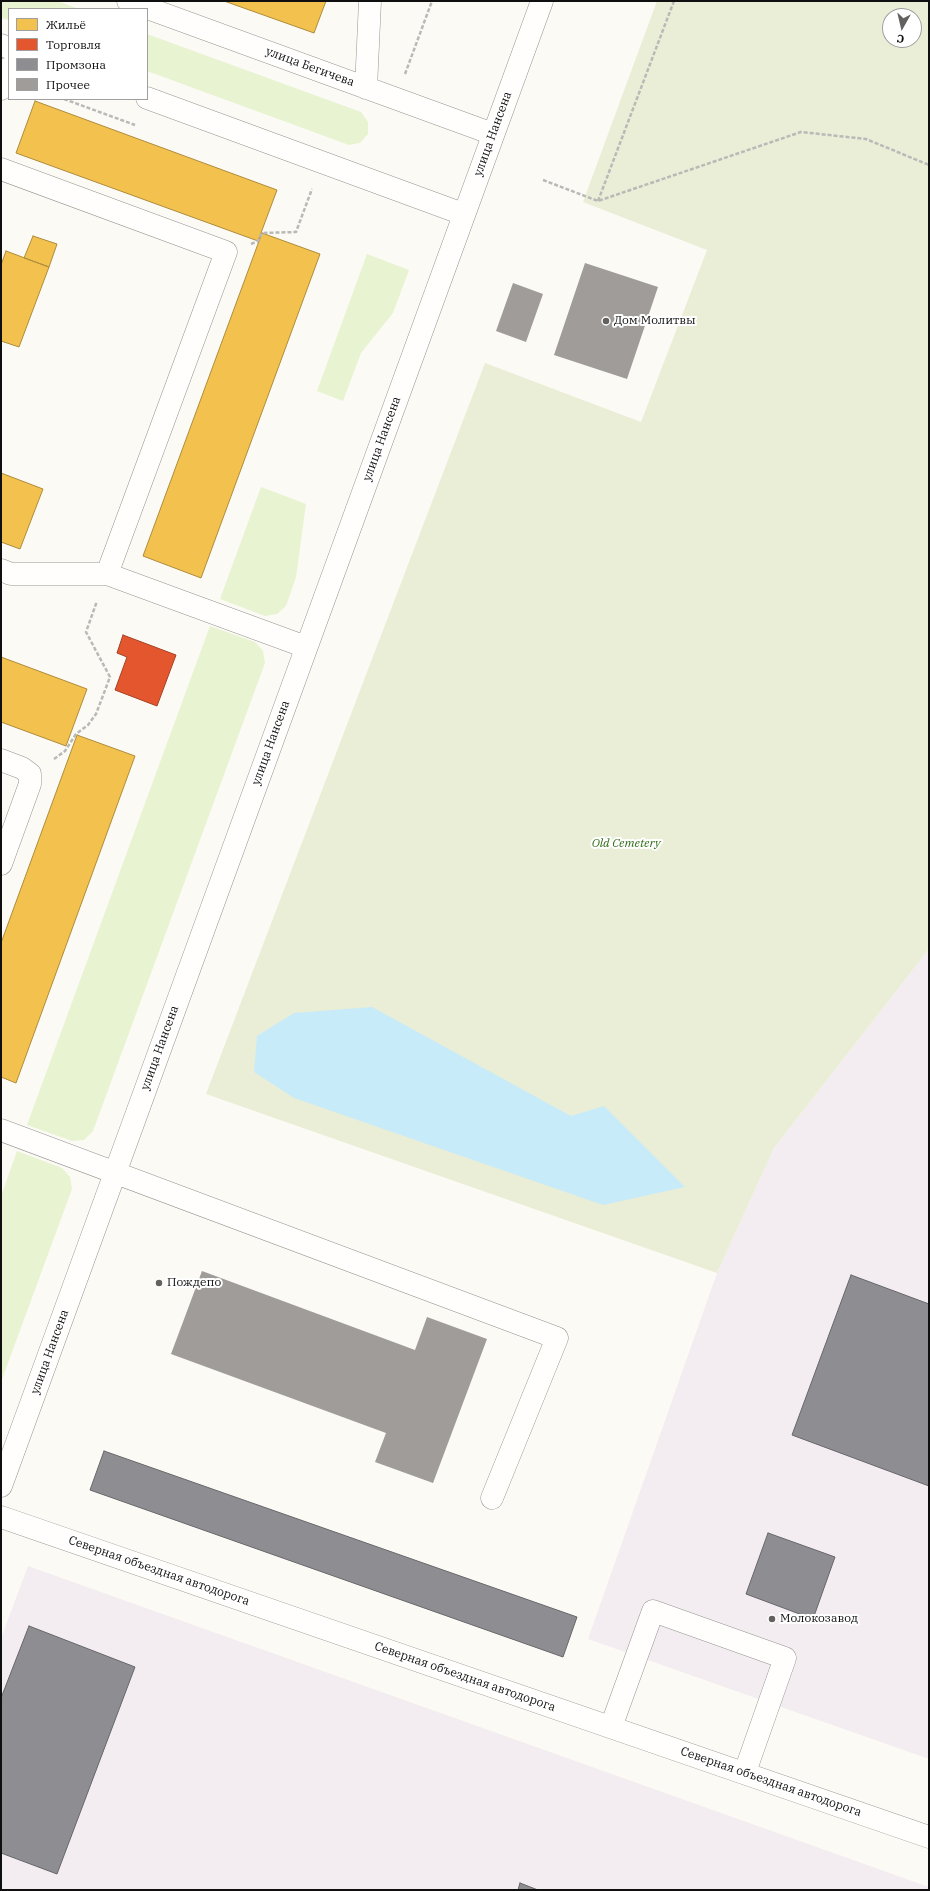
<!DOCTYPE html>
<html>
<head>
<meta charset="utf-8">
<style>
	body { margin:0 }
	#map { position:relative; width:930px; height:1891px; overflow:hidden; background:#fcfaf4; font-family:"IBM Plex Serif",serif }
	canvas { display:block }
	.frame { position:absolute; inset:0; border:2px solid #0f0f0f; pointer-events:none }
	.legend { position:absolute; left:8px; top:8px; width:140px; height:92px; box-sizing:border-box; background:#fff; border:1px solid #9f9f9f; margin:0; padding:5px 7px; list-style:none; font-size:12px; color:#0f0f0f }
	.legend li { display:flex; align-items:center; gap:8px; height:20px }
	.legend b { width:20px; border:1px solid #9f9f9f }
	.north { position:absolute; left:882px; top:8px; width:40px; height:40px; box-sizing:border-box; background:#fff; border:1px solid #9f9f9f; border-radius:50%; rotate:188deg; font-size:11px; font-weight:700; line-height:16px; text-align:center; color:#0f0f0f }
	.north::after { content:''; display:block; margin:auto; width:14px; height:18px; background:#62615f; clip-path:polygon(50% 0,100% 100%,50% 72%,0 100%) }
</style>
</head>
<body>
<div id="map">
<canvas width="930" height="1891"></canvas>
<div class="frame"></div>
<ul class="legend">
<li><b style="height:11px;background:#f2c14e"></b>Жильё</li>
<li><b style="height:11px;background:#e4572e"></b>Торговля</li>
<li><b style="height:11px;background:#8d8d92"></b>Промзона</li>
<li><b style="height:11px;background:#9f9c99"></b>Прочее</li>
</ul>
<div class="north">С</div>
</div>
<script>
const ctx = document.querySelector('canvas').getContext('2d');
ctx.lineJoin = 'round';
function fillPath(path, color) { ctx.fillStyle = color; ctx.fill(path, 'evenodd'); }
const toPath = rows => new Path2D(rows.map(r => 'M' + r).join(''));
function strokePath(path, color, width, dash) { ctx.strokeStyle = color; ctx.lineWidth = width; ctx.lineCap = dash ? 'butt' : 'round'; ctx.setLineDash(dash || []); ctx.stroke(path); }
function label(font, color, halo, rows, align = 'center') {
  ctx.font = font + ' "IBM Plex Serif",serif'; ctx.lineWidth = 4; ctx.setLineDash([]); ctx.textBaseline = 'middle'; ctx.strokeStyle = halo; ctx.fillStyle = color; for (const [text, x, y, turn = 0] of rows) {
    ctx.save(); ctx.translate(x, y); ctx.rotate((+turn || 0) * Math.PI / 180); ctx.textAlign = isNaN(turn) ? turn : align; if (halo) ctx.strokeText(text, 0, 0); ctx.fillText(text, 0, 0); ctx.restore();
  }
}
const industrial = toPath([
	[929,949,929,1759,588,1639,717,1273,774,1148],
	[28,1566,929,1887,929,1890,1,1890,1,1638]
]);
const green = toPath([
	[1,1,57,1,79,9,9,9,9,20,1,18],
	[147,34,361,112,368,122,368,134,360,143,349,145,147,71],
	[367,254,409,270,393,313,361,353,343,401,317,391],
	[261,487,306,504,296,577,286,606,277,614,265,616,220,599],
	[210,626,255,642,263,651,265,663,93,1131,84,1140,72,1141,27,1125],
	[17,1151,62,1168,70,1177,72,1189,1,1382,1,1196]
]);
const cemetery = toPath([
	[657,1,929,1,929,949,774,1148,717,1273,206,1094,485,363,641,422,707,250,583,202],
	[890,16,914,16,914,40,890,40]
]);
const water = toPath([
	[372,1007,571,1116,604,1106,685,1187,603,1205,294,1098,254,1072,257,1036,294,1013]
]);
const homes = toPath([
	[224,1,326,1,314,33,224,1],
	[35,101,277,190,258,241,16,153,35,101],
	[262,233,320,254,201,578,143,556,262,233],
	[33,236,57,244,49,267,24,258,33,236],
	[6,251,49,267,19,347,1,341,1,265,6,251],
	[1,473,43,489,20,549,1,542,1,473],
	[1,657,87,689,66,746,1,722,1,657],
	[77,735,135,756,16,1083,1,1077,1,943,77,735]
]);
const shops = toPath([
	[123,635,176,655,157,706,115,690,127,657,117,653,123,635]
]);
const industry = toPath([
	[851,1275,929,1304,929,1486,792,1435,851,1275],
	[104,1451,577,1617,563,1657,90,1490,104,1451],
	[768,1533,835,1557,813,1619,746,1594,768,1533],
	[29,1626,135,1667,57,1874,1,1853,1,1698,29,1626],
	[520,1883,538,1890,518,1890,520,1883]
]);
const building = toPath([
	[585,263,658,287,627,379,554,355],
	[513,283,543,294,526,342,496,331],
	[202,1271,415,1350,427,1317,487,1339,433,1483,375,1462,386,1433,171,1354]
]);
const path = toPath([
	[405,74,432,1],
	[64,99,135,125],
	[543,180,598,201,801,132,866,139,929,165],
	[598,201,674,1],
	[251,244,258,241,262,233,296,232,312,189],
	[54,759,65,751,76,734,88,725,96,714,110,677,86,632,97,601]
]);
const minor = toPath([
	[128,1,493,134],
	[1,45,9,48],
	[366,88,370,1],
	[1,89,9,68],
	[147,98,463,214],
	[1,169,226,252,107,574],
	[1,570,11,574,107,574,306,647],
	[1,760,22,768,30,774,30,784,1,864],
	[1,1130,557,1338,492,1498],
	[1,1486,542,1],
	[1,1517,929,1837],
	[611,1727,653,1611,785,1658,745,1772]
]);
const markers = [
	[606,321,4,"#62615f"],
	[159,1283,4,"#62615f"],
	[772,1619,4,"#62615f"]
];
const streetNames = [
	["улица Бегичева",310,67,20],
	["улица Нансена",493,134,-70],
	["улица Нансена",382,439,-70],
	["улица Нансена",271,743,-70],
	["улица Нансена",160,1048,-70],
	["улица Нансена",50,1352,-70],
	["Северная объездная автодорога",159,1571,19],
	["Северная объездная автодорога",465,1677,19],
	["Северная объездная автодорога",771,1782,19]
];
const poiNames = [
	["Дом Молитвы",614,321],
	["Пождепо",167,1283],
	["Молокозавод",780,1619]
];
const parkNames = [
	["Old Cemetery",626,844]
];
fillPath(industrial, '#f3edf1');
fillPath(green, '#e8f3d2');
fillPath(cemetery, '#eaeed6');
fillPath(water, '#c7ebf9');
fillPath(homes, '#f2c14e');
strokePath(homes, '#ae8c3b', 1);
fillPath(shops, '#e4572e');
strokePath(shops, '#a44125', 1);
fillPath(industry, '#8d8d92');
strokePath(industry, '#67676b', 1);
fillPath(building, '#9f9c99');
strokePath(minor, '#969592', 23);
strokePath(path, '#b9b9b8', 2.5, [4, 2]);
strokePath(minor, '#fffefd', 22);
for (const [x, y, r, color] of markers) { const dot = new Path2D(); dot.arc(x, y, r, 0, 2 * Math.PI); ctx.fillStyle = color; ctx.fill(dot); strokePath(dot, '#fff', 1.5); }
label('12px', '#0f0f0f', '#fff', streetNames);
label('12px', '#0f0f0f', '#fff', poiNames, 'left');
label('italic 12px', '#316d19', '#fff', parkNames);
</script>
</body>
</html>
